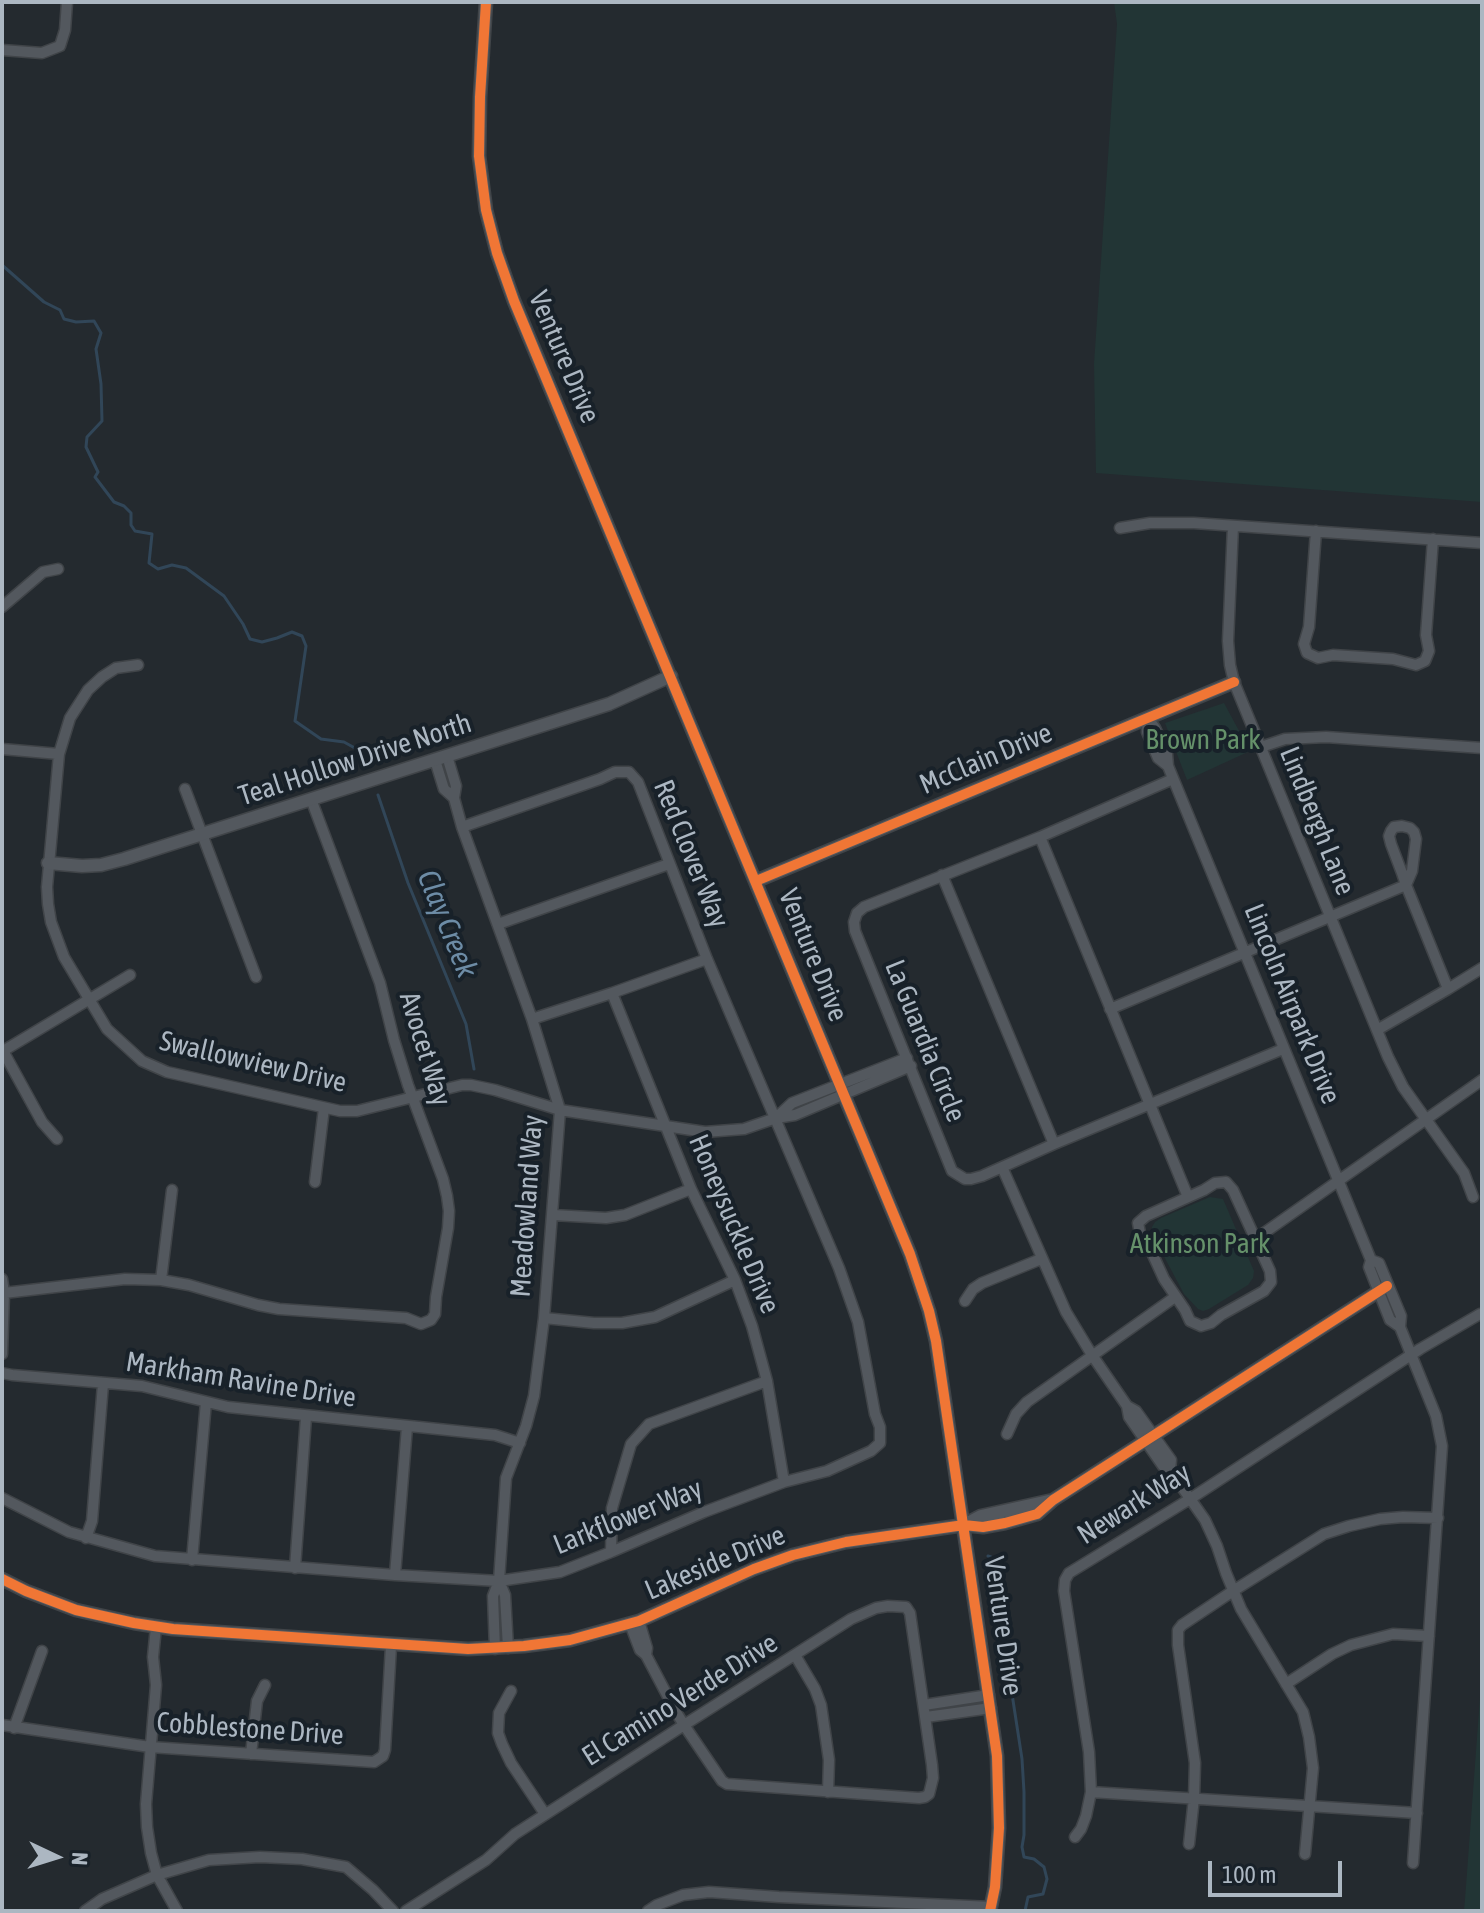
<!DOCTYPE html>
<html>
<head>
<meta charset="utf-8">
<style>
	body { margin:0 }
	#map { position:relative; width:1484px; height:1913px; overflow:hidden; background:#242a2f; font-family:"Asap Condensed",sans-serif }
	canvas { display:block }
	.frame { position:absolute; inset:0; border:4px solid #acb7c2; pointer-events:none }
	.north { position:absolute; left:16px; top:1817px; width:80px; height:80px; -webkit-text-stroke:6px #182129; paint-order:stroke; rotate:94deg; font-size:22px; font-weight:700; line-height:32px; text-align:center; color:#acb7c2 }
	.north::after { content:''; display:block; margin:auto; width:28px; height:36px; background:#acb7c2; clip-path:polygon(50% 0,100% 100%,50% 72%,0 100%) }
	.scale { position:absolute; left:1208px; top:1861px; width:134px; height:36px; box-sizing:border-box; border:4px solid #acb7c2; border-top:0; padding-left:10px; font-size:24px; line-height:28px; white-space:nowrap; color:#acb7c2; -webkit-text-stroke:6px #182129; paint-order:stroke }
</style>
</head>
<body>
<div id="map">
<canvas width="1484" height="1913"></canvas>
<div class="frame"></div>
<div class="north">N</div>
<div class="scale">100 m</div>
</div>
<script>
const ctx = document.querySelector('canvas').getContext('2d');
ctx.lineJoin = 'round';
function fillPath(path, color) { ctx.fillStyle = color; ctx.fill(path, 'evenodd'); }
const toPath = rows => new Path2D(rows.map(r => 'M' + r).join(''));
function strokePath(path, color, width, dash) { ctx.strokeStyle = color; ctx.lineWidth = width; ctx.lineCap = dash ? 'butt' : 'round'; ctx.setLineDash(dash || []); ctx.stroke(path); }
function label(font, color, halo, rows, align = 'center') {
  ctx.font = font + ' "Asap Condensed",sans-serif'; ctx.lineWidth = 8; ctx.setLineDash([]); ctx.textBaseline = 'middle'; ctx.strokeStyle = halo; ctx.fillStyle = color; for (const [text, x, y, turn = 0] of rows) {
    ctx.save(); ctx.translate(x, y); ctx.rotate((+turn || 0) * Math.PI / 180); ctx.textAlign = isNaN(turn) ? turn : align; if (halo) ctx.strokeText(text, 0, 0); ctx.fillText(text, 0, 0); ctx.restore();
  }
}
const green = toPath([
	[1114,2,1482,2,1482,502,1096,473,1094,364,1117,24],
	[1224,703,1250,751,1187,780,1165,723],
	[1210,1197,1223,1199,1254,1271,1253,1278,1248,1285,1209,1309,1203,1311,1198,1309,1184,1294,1152,1234,1152,1227,1155,1222,1161,1218],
	[1482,1670,1482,1911,1464,1911,1466,1886]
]);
const stream = toPath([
	[2,265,44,302,60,310,64,319,76,322,94,321,101,333,96,349,101,384,102,421,87,437,86,447,98,472,95,477,114,502,124,506,131,513,131,525,135,531,152,534,149,563,158,569,172,565,186,568,224,596,243,624,250,639,262,642,277,638,292,632,302,636,306,646,295,721,321,739,344,742,362,752,369,767],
	[378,795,408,883,466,1024,474,1069],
	[988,1556,991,1557,1022,1759,1024,1792,1024,1835,1022,1847,1024,1857,1034,1859,1044,1867,1047,1879,1043,1894,1028,1897,1025,1911]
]);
const minor = toPath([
	[2,50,42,53,60,46,65,30,67,2],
	[1233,526,1228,641,1230,665,1234,682,1388,1057,1403,1087,1464,1173,1473,1197],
	[1120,528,1150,523,1194,523,1482,543],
	[1316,531,1309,627,1304,644,1307,653,1318,658,1333,655,1393,659,1416,665,1425,661,1429,651,1426,635,1433,539],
	[2,607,43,572,58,569],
	[138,665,116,668,102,677,88,690,70,718,59,754,47,887,48,904,51,922,64,957,107,1029,142,1061,167,1072,340,1111,357,1111,462,1085,471,1085,495,1090,560,1110,705,1132,744,1129,776,1118,795,1115,911,1066],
	[1148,718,1155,728,1167,754,1168,766,1371,1260,1369,1267,1390,1320,1400,1327],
	[1148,718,1147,732,1158,758,1168,766],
	[1261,747,1285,739,1326,737,1482,748],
	[2,749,59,754],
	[447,756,456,786,454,798,462,827,532,1019,560,1110,544,1318,534,1396,526,1426,506,1478,499,1581,493,1596,495,1649],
	[435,760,444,789,454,798],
	[1173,779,1040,837,864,907,857,913,854,922,855,931,952,1171,965,1179,971,1179,982,1176,1054,1144,1283,1049],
	[185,789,256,977],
	[1040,837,1188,1197],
	[942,875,1054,1144],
	[1406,885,1412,871,1416,839,1414,832,1410,828,1402,826,1394,827,1391,831,1389,836,1391,844,1402,873,1406,885,1444,979,1448,989],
	[498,924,669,864],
	[612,993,691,1189,735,1280,752,1326,767,1381,784,1482],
	[1110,1009,1406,885],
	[532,1019,612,993,707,959],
	[1377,1030,1448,989,1482,968],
	[2,1049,42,1122,57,1139],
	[3,1051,130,975],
	[777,1117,792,1103,907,1058],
	[1002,1167,1066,1312,1092,1355,1127,1406,1129,1417,1163,1466,1170,1470,1205,1520,1217,1546,1226,1573,1241,1609,1303,1712,1309,1737,1313,1768,1305,1854],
	[315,1182,324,1108],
	[1226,1182,1233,1190,1270,1271,1271,1282,1264,1291,1221,1315,1211,1323,1201,1326,1190,1321,1185,1310,1164,1279,1148,1244,1140,1233,1138,1223,1146,1216,1204,1190,1215,1183,1226,1182],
	[553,1215,606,1218,625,1215,691,1189],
	[1254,1240,1482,1080],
	[1371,1260,1379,1263,1401,1316,1400,1327,1436,1416,1442,1446,1413,1863],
	[2,1279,4,1293,2,1354],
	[161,1280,172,1190],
	[4,1293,125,1279,161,1280,189,1285,258,1305,279,1309,406,1318,421,1324,431,1320,435,1314,436,1297,448,1228,449,1211,447,1196,443,1179,408,1085,394,1040,380,983,311,799],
	[965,1301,973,1289,982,1283,1041,1259],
	[544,1318,594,1323,622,1323,655,1317,735,1280],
	[2,1373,12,1375,142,1386,228,1407,495,1435,520,1443],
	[1127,1406,1136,1411,1171,1460,1170,1470],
	[1007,1434,1016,1414,1027,1402,1175,1297],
	[2,1498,69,1532,155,1556,395,1575,499,1581,560,1572,611,1552,704,1512,784,1482,827,1471,871,1451,880,1443,880,1427,875,1414,858,1322,839,1268,707,959,638,782,629,772,615,772,600,779,462,827],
	[86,1538,92,1521,103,1384],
	[611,1552,612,1508,631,1444,649,1424,767,1381],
	[192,1560,206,1402],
	[295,1568,306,1417],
	[395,1575,407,1427],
	[499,1581,505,1595,508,1648],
	[639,1621,647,1648,646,1655],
	[156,1627,153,1657,156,1685,146,1804,147,1827,151,1853,157,1875,177,1911],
	[795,1655,815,1689,821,1705,829,1760,828,1792],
	[1286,1684,1332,1654,1351,1645,1393,1634,1429,1636],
	[511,1691,499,1713,498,1733,502,1744,511,1763,545,1814],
	[924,1705,989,1695],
	[926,1717,991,1708],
	[2,1725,150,1747,374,1762,383,1756,385,1750,391,1646],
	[14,1728,42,1651],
	[251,1754,257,1701,265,1685],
	[1091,1792,1417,1813],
	[1075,1837,1081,1829,1086,1816,1091,1792,1089,1752,1064,1591,1065,1580,1069,1573,1190,1499,1420,1349,1480,1314],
	[1189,1844,1194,1798,1195,1763,1178,1645,1178,1630,1182,1625,1233,1591,1324,1534,1349,1526,1380,1519,1403,1517,1438,1518],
	[85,1911,102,1899,157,1875,209,1860,260,1857,302,1859,346,1867,373,1890,393,1911],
	[406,1911,486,1860,515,1834,684,1725,851,1619,876,1608,888,1606,906,1607,910,1613,932,1765,933,1778,929,1794,925,1797,919,1798,727,1784,722,1781,684,1725,676,1712,646,1655,640,1650,630,1624],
	[648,1911,657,1905,683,1895,709,1892,779,1897,991,1907]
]);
const tertiary = toPath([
	[486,2,480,97,479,156,486,210,497,253,514,301,910,1254,929,1311,936,1341,997,1756,999,1828,995,1887,990,1911],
	[48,863,82,866,101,865,124,859,609,704,671,676],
	[756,881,1234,682],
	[964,1525,981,1516,1053,1500],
	[2,1579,26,1591,76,1610,134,1623,173,1629,468,1649,524,1646,570,1640,639,1621,754,1569,793,1555,846,1542,964,1525,983,1527,1005,1523,1037,1514,1053,1500,1387,1286]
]);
const cycleway = toPath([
	[486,2,480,97,479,156,486,210,497,253,514,301,910,1254,929,1311,936,1341,997,1756,999,1828,995,1887,990,1911],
	[756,881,1234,682],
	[2,1579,26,1591,76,1610,134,1623,173,1629,468,1649,524,1646,570,1640,639,1621,754,1569,793,1555,846,1542,964,1525,983,1527,1005,1523,1037,1514,1053,1500,1387,1286]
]);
const streetNames = [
	["Venture Drive",564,357,67],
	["McClain Drive",986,759,-23],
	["Teal Hollow Drive North",355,760,-18],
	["Lindbergh Lane",1317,821,68],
	["Red Clover Way",691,854,68],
	["Venture Drive",813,955,68],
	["Lincoln Airpark Drive",1292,1004,68],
	["La Guardia Circle",925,1041,68],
	["Avocet Way",425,1049,73],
	["Swallowview Drive",253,1062,13],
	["Meadowland Way",527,1206,-86],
	["Honeysuckle Drive",734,1224,67],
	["Markham Ravine Drive",241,1380,9],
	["Newark Way",1134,1504,-32],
	["Larkflower Way",628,1517,-22],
	["Lakeside Drive",715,1563,-23],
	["Venture Drive",1003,1626,82],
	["El Camino Verde Drive",680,1700,-32],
	["Cobblestone Drive",250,1729,4]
];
const parkNames = [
	["Brown Park",1203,740],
	["Atkinson Park",1200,1244]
];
const waterNames = [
	["Clay Creek",447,924,68]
];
fillPath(green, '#223535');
strokePath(stream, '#314658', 3);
strokePath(minor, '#404448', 13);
strokePath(tertiary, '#404448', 15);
strokePath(minor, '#53585e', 10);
strokePath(tertiary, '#53585e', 12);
strokePath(cycleway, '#f07635', 10);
label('28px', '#acb7c2', '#182129', streetNames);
label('28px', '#65916a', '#182129', parkNames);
label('italic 30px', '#6d8ca6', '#182129', waterNames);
</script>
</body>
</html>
